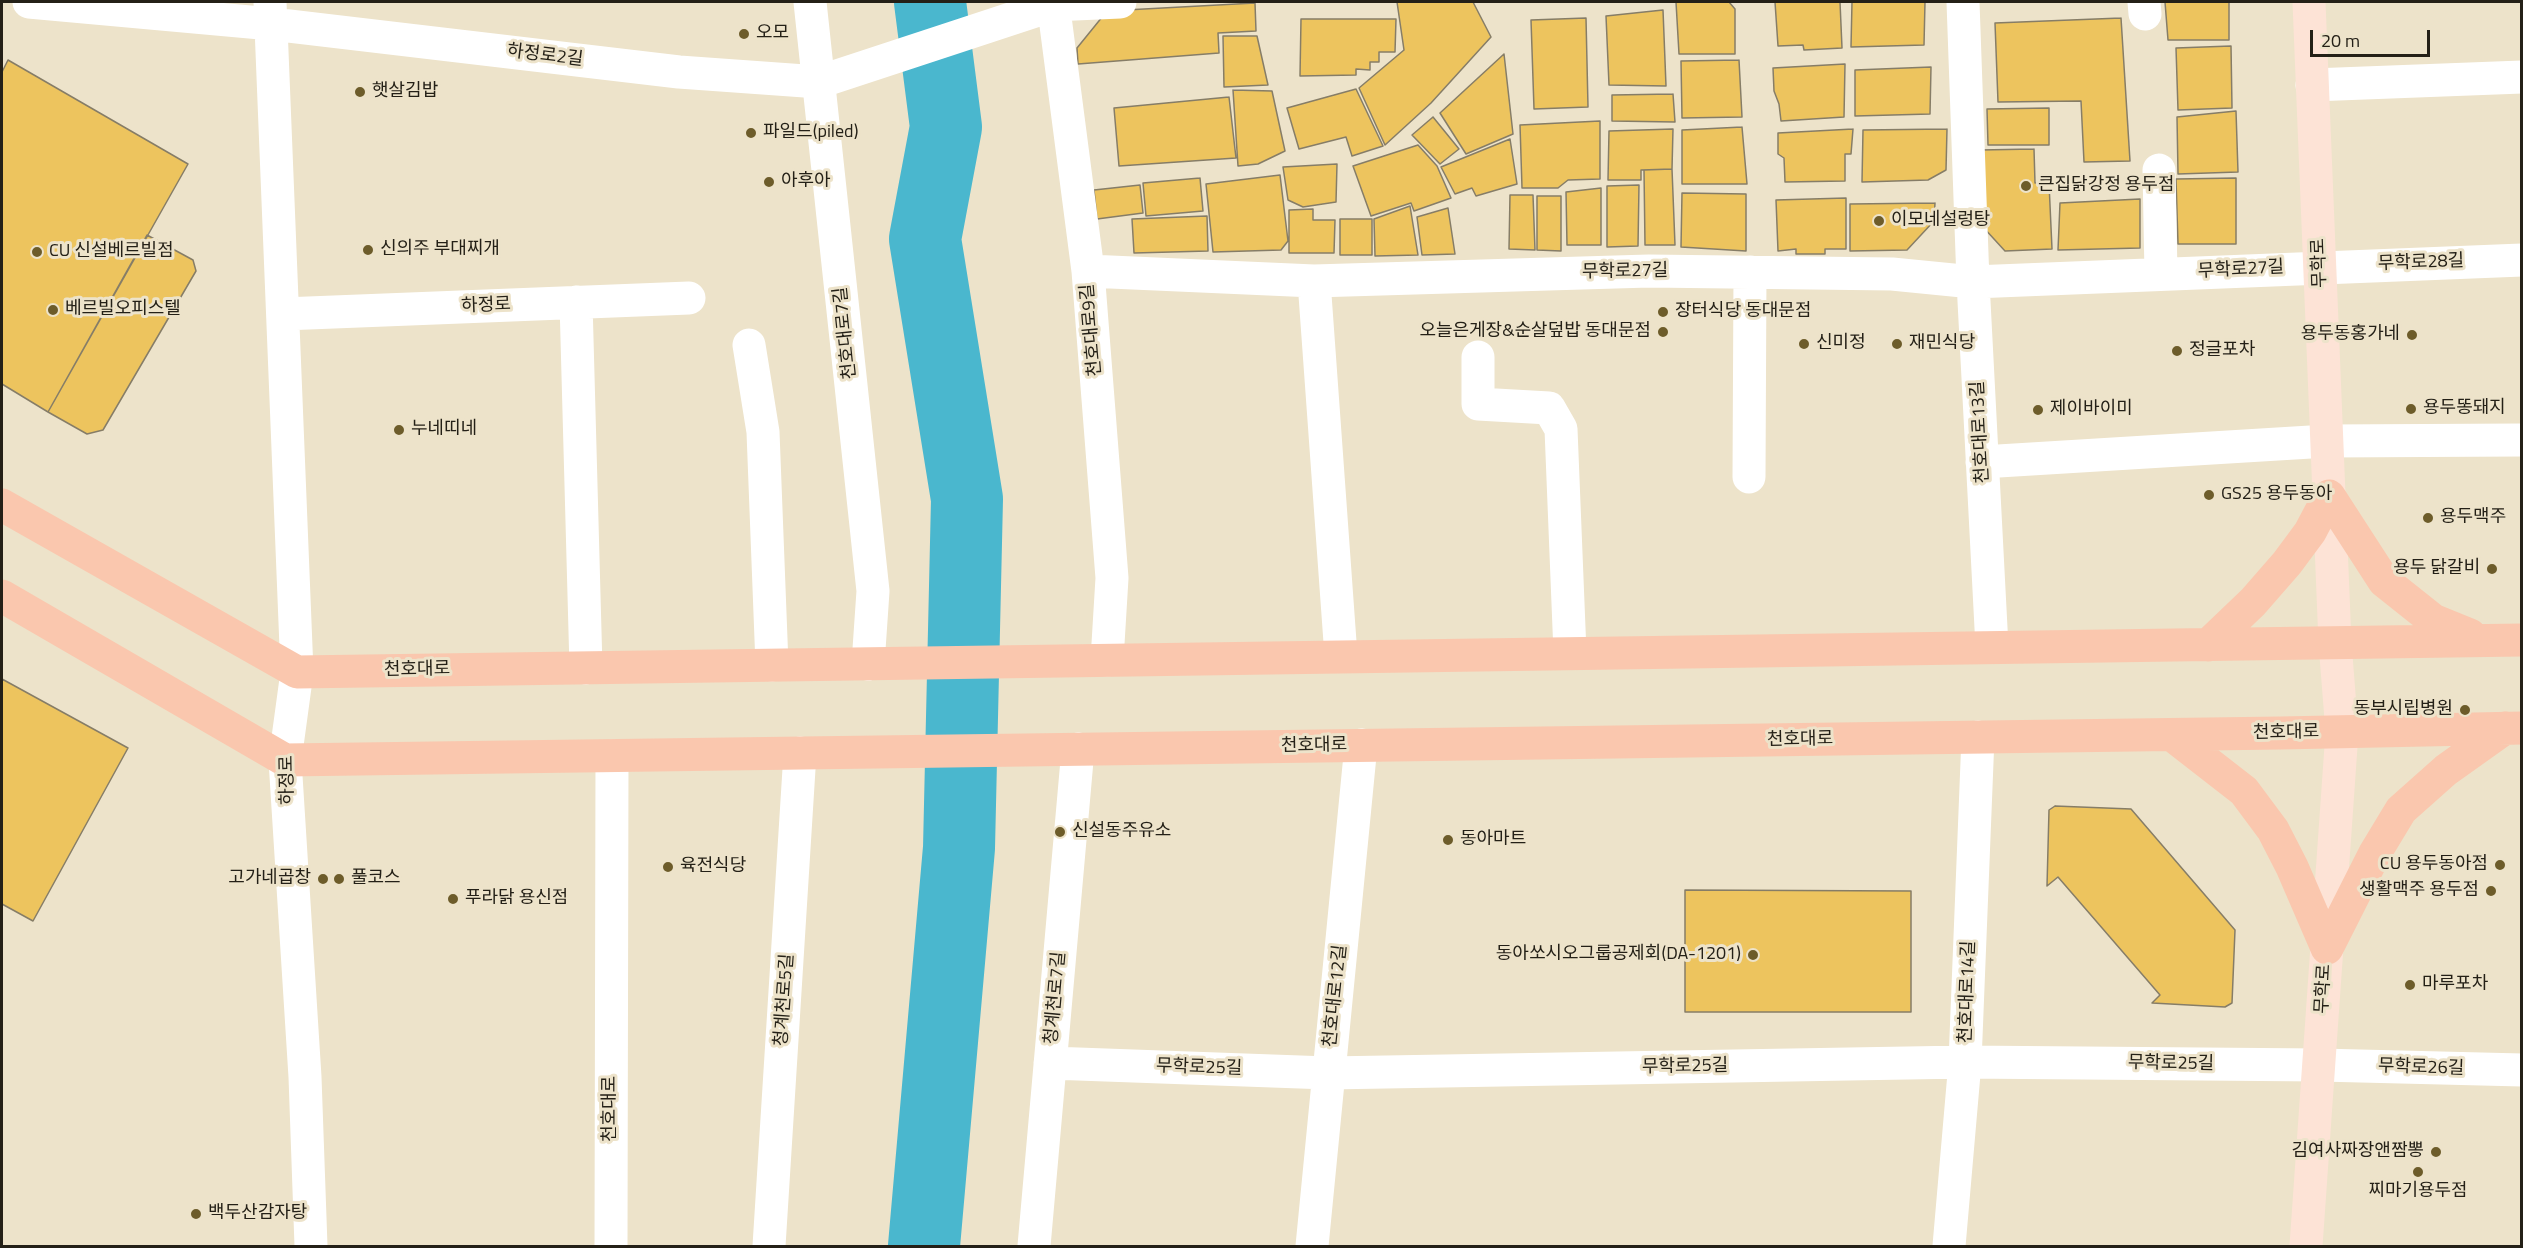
<!DOCTYPE html>
<html>
<head>
<meta charset="utf-8">
<style>
	body { margin:0 }
	#map { position:relative; width:2523px; height:1248px; overflow:hidden; background:#ede3ca; font-family:"Titillium Web",sans-serif }
	canvas { display:block }
	.frame { position:absolute; inset:0; border:3px solid #242017; pointer-events:none }
	.scale { position:absolute; left:2310px; top:30px; width:120px; height:27px; box-sizing:border-box; border:3px solid #242017; border-top:0; padding-left:8px; font-size:18px; line-height:21px; white-space:nowrap; color:#242017; -webkit-text-stroke:4px #ede3ca; paint-order:stroke }
</style>
</head>
<body>
<div id="map">
<canvas width="2523" height="1248"></canvas>
<div class="frame"></div>
<div class="scale">20 m</div>
</div>
<script>
const ctx = document.querySelector('canvas').getContext('2d');
ctx.lineJoin = 'round';
const toPath = rows => new Path2D(rows.map(r => 'M' + r).join(''));
function strokePath(path, color, width, dash) { ctx.strokeStyle = color; ctx.lineWidth = width; ctx.lineCap = dash ? 'butt' : 'round'; ctx.setLineDash(dash || []); ctx.stroke(path); }
function fillPath(path, color) { ctx.fillStyle = color; ctx.fill(path, 'evenodd'); }
function label(font, color, halo, rows, align = 'center') {
  ctx.font = font + ' "Titillium Web","Noto Sans KR",sans-serif'; ctx.lineWidth = 6; ctx.setLineDash([]); ctx.textBaseline = 'middle'; ctx.strokeStyle = halo; ctx.fillStyle = color; for (const [text, x, y, turn = 0] of rows) {
    ctx.save(); ctx.translate(x, y); ctx.rotate((+turn || 0) * Math.PI / 180); ctx.textAlign = isNaN(turn) ? turn : align; if (halo) ctx.strokeText(text, 0, 0); ctx.fillText(text, 0, 0); ctx.restore();
  }
}
const river = toPath([
	[924,1246,959,848,967,499,925,239,946,127,930,2]
]);
const building = toPath([
	[1397,2,1473,2,1491,37,1431,103,1385,145,1359,88,1404,50,1397,2],
	[1676,2,1729,2,1735,9,1735,54,1679,54,1676,2],
	[1775,2,1840,2,1842,48,1804,50,1803,45,1778,46,1775,2],
	[1852,2,1925,2,1924,45,1851,47,1852,2],
	[2165,2,2229,2,2229,40,2168,40,2165,2],
	[1255,3,1256,31,1218,33,1219,53,1078,64,1077,48,1107,11,1255,3],
	[1663,10,1666,86,1609,85,1606,16,1663,10],
	[1586,18,1588,107,1534,109,1531,20,1586,18],
	[2121,18,2130,161,2084,162,2081,101,1998,102,1995,23,2121,18],
	[1301,19,1396,19,1395,52,1379,52,1379,62,1370,62,1370,70,1356,69,1356,75,1300,76,1301,19],
	[1223,36,1257,36,1268,85,1224,87,1223,36],
	[2231,46,2232,108,2178,110,2176,48,2231,46],
	[1504,54,1513,134,1466,154,1440,113,1504,54],
	[8,60,188,164,48,412,2,384,2,72,8,60],
	[1739,60,1742,117,1682,118,1681,61,1739,60],
	[1845,64,1844,117,1781,121,1779,104,1774,91,1773,68,1845,64],
	[1931,67,1930,114,1855,116,1855,70,1931,67],
	[1356,89,1383,146,1352,156,1346,137,1299,149,1287,108,1356,89],
	[1233,90,1272,91,1285,151,1258,164,1238,166,1233,90],
	[1673,94,1675,122,1612,121,1612,95,1673,94],
	[1229,97,1236,158,1119,166,1114,108,1229,97],
	[2049,108,2049,145,1988,145,1987,109,2049,108],
	[2236,111,2238,172,2178,174,2177,117,2236,111],
	[1433,117,1459,149,1440,164,1412,135,1433,117],
	[1600,121,1600,179,1568,180,1558,188,1522,188,1520,125,1600,121],
	[1742,127,1747,184,1682,184,1682,130,1742,127],
	[1673,129,1672,169,1641,170,1641,180,1608,180,1609,131,1673,129],
	[1853,129,1851,154,1845,154,1845,181,1785,182,1784,158,1778,154,1778,133,1853,129],
	[1947,129,1946,170,1928,180,1862,182,1863,130,1947,129],
	[1510,139,1517,184,1476,196,1472,188,1455,194,1441,167,1510,139],
	[1418,145,1437,166,1451,198,1414,211,1411,203,1371,216,1353,166,1418,145],
	[2034,149,2035,183,2049,183,2052,249,2005,251,1983,227,1980,150,2034,149],
	[1337,164,1336,202,1303,207,1288,200,1283,167,1337,164],
	[1672,169,1675,245,1645,245,1644,170,1672,169],
	[1280,175,1288,241,1281,250,1213,252,1206,184,1280,175],
	[1200,178,1203,211,1146,216,1143,183,1200,178],
	[2236,178,2236,244,2178,244,2176,179,2236,178],
	[1140,185,1143,213,1097,219,1094,190,1140,185],
	[1639,185,1638,246,1607,247,1607,186,1639,185],
	[1601,188,1601,245,1567,245,1566,192,1601,188],
	[1682,193,1746,194,1746,251,1681,247,1682,193],
	[1510,195,1533,195,1535,250,1509,249,1510,195],
	[1537,196,1561,196,1561,251,1537,250,1537,196],
	[1846,198,1846,249,1825,249,1825,254,1796,254,1796,249,1778,251,1776,200,1846,198],
	[2140,199,2140,248,2058,250,2060,203,2140,199],
	[1935,203,1934,221,1907,250,1850,251,1850,204,1935,203],
	[1410,206,1418,255,1375,256,1374,219,1410,206],
	[1448,208,1455,254,1422,255,1417,217,1448,208],
	[1313,209,1313,220,1335,220,1334,253,1289,253,1289,210,1313,209],
	[1207,216,1208,251,1134,253,1132,219,1207,216],
	[1340,219,1372,219,1372,255,1340,255,1340,219],
	[147,235,193,260,196,271,103,430,87,434,48,412,147,235],
	[2,679,128,748,33,921,2,904,2,679],
	[2055,806,2131,809,2235,930,2232,1003,2225,1007,2152,1003,2160,995,2058,877,2047,886,2049,810,2055,806],
	[1685,890,1911,891,1911,1012,1685,1012,1685,890]
]);
const minor = toPath([
	[29,2,272,24,679,72,819,82,1053,5,1120,2],
	[270,2,297,672,285,760,305,1077,311,1246],
	[810,2,873,591,868,664],
	[1053,2,1088,271,1112,578,1107,660],
	[1963,2,1973,282,1992,647],
	[2144,2,2145,14],
	[2312,85,2522,77],
	[2159,170,2161,274],
	[1088,271,1314,281,1649,271,1892,274,1973,282,2522,260],
	[1314,281,1341,656],
	[576,302,586,668],
	[283,314,689,298],
	[749,345,763,432,772,665],
	[1478,357,1478,404,1549,408,1561,429,1570,653],
	[1982,462,2327,441,2522,440],
	[1749,477,1750,272],
	[1050,1063,1328,1073,1965,1062,2320,1065,2522,1070],
	[611,1246,612,756],
	[769,1246,800,753],
	[1034,1246,1078,749],
	[1312,1246,1361,745],
	[1949,1246,1965,1062,1978,737]
]);
const secondary = toPath([
	[2306,1246,2342,732,2335,643,2309,2]
]);
const primary = toPath([
	[2,505,297,672,2522,640],
	[2,596,285,760,2281,733,2522,728],
	[2208,645,2253,602,2287,563,2310,532,2329,496,2384,581,2433,620,2470,635],
	[2172,735,2244,791,2273,830,2292,867,2327,948],
	[2327,948,2375,853,2401,810,2446,770,2505,728]
]);
const markers = [
	[744,34,6,"#6d5c2a"],
	[360,92,6,"#6d5c2a"],
	[751,133,6,"#6d5c2a"],
	[769,182,6,"#6d5c2a"],
	[2026,186,6,"#6d5c2a"],
	[1879,221,6,"#6d5c2a"],
	[368,250,6,"#6d5c2a"],
	[37,252,6,"#6d5c2a"],
	[53,310,6,"#6d5c2a"],
	[1663,312,6,"#6d5c2a"],
	[1663,332,6,"#6d5c2a"],
	[2412,335,6,"#6d5c2a"],
	[1804,344,6,"#6d5c2a"],
	[1897,344,6,"#6d5c2a"],
	[2177,351,6,"#6d5c2a"],
	[2411,409,6,"#6d5c2a"],
	[2038,410,6,"#6d5c2a"],
	[399,430,6,"#6d5c2a"],
	[2209,495,6,"#6d5c2a"],
	[2428,518,6,"#6d5c2a"],
	[2492,569,6,"#6d5c2a"],
	[2465,710,6,"#6d5c2a"],
	[1060,832,6,"#6d5c2a"],
	[1448,840,6,"#6d5c2a"],
	[2500,865,6,"#6d5c2a"],
	[668,867,6,"#6d5c2a"],
	[323,879,6,"#6d5c2a"],
	[339,879,6,"#6d5c2a"],
	[2491,891,6,"#6d5c2a"],
	[453,899,6,"#6d5c2a"],
	[1753,955,6,"#6d5c2a"],
	[2410,985,6,"#6d5c2a"],
	[2436,1152,6,"#6d5c2a"],
	[2418,1172,6,"#6d5c2a"],
	[196,1214,6,"#6d5c2a"]
];
const poiNames = [
	["오모",756,34],
	["햇살김밥",372,92],
	["파일드(piled)",763,133],
	["아후아",781,182],
	["큰집닭강정 용두점",2038,186],
	["이모네설렁탕",1891,221],
	["신의주 부대찌개",380,250],
	["CU 신설베르빌점",49,252],
	["베르빌오피스텔",65,310],
	["장터식당 동대문점",1675,312],
	["오늘은게장&순살덮밥 동대문점",1651,332,"right"],
	["용두동홍가네",2400,335,"right"],
	["신미정",1816,344],
	["재민식당",1909,344],
	["정글포차",2189,351],
	["용두똥돼지",2423,409],
	["제이바이미",2050,410],
	["누네띠네",411,430],
	["GS25 용두동아",2221,495],
	["용두맥주",2440,518],
	["용두 닭갈비",2480,569,"right"],
	["동부시립병원",2453,710,"right"],
	["신설동주유소",1072,832],
	["동아마트",1460,840],
	["CU 용두동아점",2488,865,"right"],
	["육전식당",680,867],
	["고가네곱창",311,879,"right"],
	["풀코스",351,879],
	["생활맥주 용두점",2479,891,"right"],
	["푸라닭 용신점",465,899],
	["동아쏘시오그룹공제회(DA-1201)",1741,955,"right"],
	["마루포차",2422,985],
	["김여사짜장앤짬뽕",2424,1152,"right"],
	["찌마기용두점",2418,1192,"center"],
	["백두산감자탕",208,1214]
];
const streetNames = [
	["하정로2길",545,56,7],
	["무학로",2320,263,-92],
	["무학로28길",2421,263,-2],
	["무학로27길",2241,270,-3],
	["무학로27길",1625,272,-1],
	["하정로",486,306,-2],
	["천호대로9길",1092,330,-95],
	["천호대로7길",846,333,-96],
	["천호대로13길",1981,432,-93],
	["천호대로",417,670,-1],
	["천호대로",2286,733,-1],
	["천호대로",1800,740,-1],
	["천호대로",1314,746,-1],
	["하정로",288,780,-91],
	["무학로",2324,989,-87],
	["천호대로14길",1968,992,-88],
	["천호대로12길",1336,996,-84],
	["청계천로7길",1056,998,-85],
	["청계천로5길",785,1000,-86],
	["무학로25길",2171,1064,1],
	["무학로25길",1685,1067,-1],
	["무학로25길",1199,1068,2],
	["무학로26길",2421,1068,2],
	["천호대로",611,1109,-90]
];
strokePath(river, '#4ab7ce', 72);
fillPath(building, '#edc45e');
strokePath(building, '#867d67', 1.5);
strokePath(minor, '#fff', 33);
strokePath(secondary, '#fde3d6', 33);
strokePath(primary, '#fac7ae', 33);
for (const [x, y, r, color] of markers) { const dot = new Path2D(); dot.arc(x, y, r, 0, 2 * Math.PI); ctx.fillStyle = color; ctx.fill(dot); strokePath(dot, '#ede3ca', 2); }
label('18px', '#242017', '#ede3ca', poiNames, 'left');
label('18px', '#242017', '#ede3ca', streetNames);
</script>
</body>
</html>
